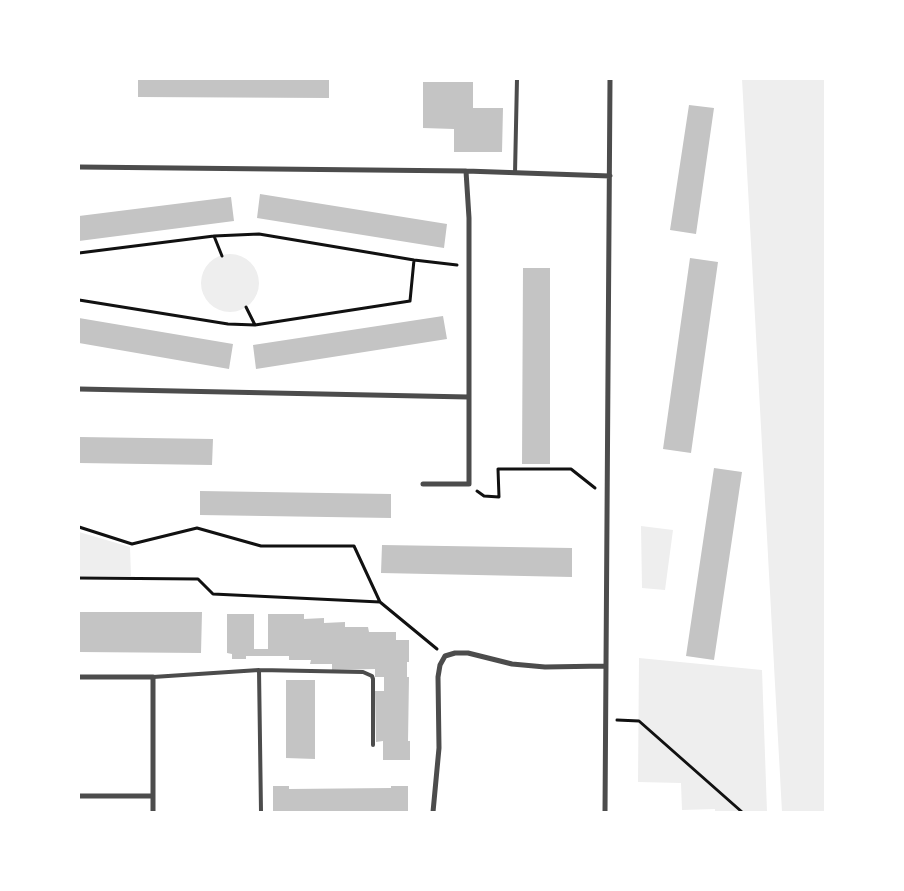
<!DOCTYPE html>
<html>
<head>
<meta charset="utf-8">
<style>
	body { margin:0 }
	#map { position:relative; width:904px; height:891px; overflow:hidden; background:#fff; font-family:"Alegreya Sans",sans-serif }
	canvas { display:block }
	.frame { position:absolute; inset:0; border:80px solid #fff; pointer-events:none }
</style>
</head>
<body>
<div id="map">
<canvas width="904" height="891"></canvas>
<div class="frame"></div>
</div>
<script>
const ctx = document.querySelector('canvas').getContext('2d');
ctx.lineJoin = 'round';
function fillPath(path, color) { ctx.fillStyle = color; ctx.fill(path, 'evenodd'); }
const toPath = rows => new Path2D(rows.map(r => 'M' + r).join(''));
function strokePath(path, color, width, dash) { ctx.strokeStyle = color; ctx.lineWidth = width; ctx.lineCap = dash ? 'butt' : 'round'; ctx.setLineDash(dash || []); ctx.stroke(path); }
const green = toPath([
	[742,79,825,79,825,812,782,812],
	'201 283a29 29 0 1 1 58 0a29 29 0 1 1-58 0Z',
	[641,526,673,530,665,590,642,588],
	[79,532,130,547,131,576,79,576],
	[639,658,762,670,767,812,715,812,715,809,682,810,681,783,638,782]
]);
const building = toPath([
	[138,79,329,79,329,98,138,97],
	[423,82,473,82,473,108,503,108,502,152,454,152,454,129,423,128],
	[689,105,714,108,696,234,670,230],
	[260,194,447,224,444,248,257,218],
	[231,197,234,221,79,241,79,216],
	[690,258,718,262,691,453,663,449],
	[523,268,550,268,550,464,522,464],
	[443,316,447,339,256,369,253,345],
	[79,318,233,344,229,369,79,343],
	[79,437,213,439,212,465,79,463],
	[714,468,742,472,714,660,686,656],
	[200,491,391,494,391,518,200,515],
	[382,545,572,548,572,577,381,573],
	[79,612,202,612,201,653,79,652],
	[227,614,254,614,254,649,268,649,268,614,304,614,304,619,324,618,324,623,345,622,345,627,368,627,369,632,396,632,396,640,409,640,409,662,407,662,407,677,409,677,408,741,410,741,410,760,383,760,383,741,376,742,375,691,384,691,384,677,375,677,375,669,332,670,332,664,310,664,311,660,289,660,289,656,246,656,246,659,232,659,232,654,227,653],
	[286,680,315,680,315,759,286,758],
	[273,786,289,786,289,789,391,788,391,786,408,786,408,812,273,812]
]);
const path = toPath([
	[214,236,222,256],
	[79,253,214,236,259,234,414,260,457,265],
	[79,300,228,324,255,325,410,301,414,260],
	[246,307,255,325],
	[477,491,484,496,499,497,498,469,571,469,595,488],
	[79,527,132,544,197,528,261,546,354,546,380,602],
	[79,578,198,579,213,594,380,602,437,649],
	[617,720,639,721,742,812]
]);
const service = toPath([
	[515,173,517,79],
	[259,670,363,672,372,676,373,679,373,745],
	[153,677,259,670,261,812]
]);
const minor = toPath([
	[79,167,466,171,610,176],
	[79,389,468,397],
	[423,484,469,484,469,218,466,171],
	[79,677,153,677,153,812],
	[79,796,152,796],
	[433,812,439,748,438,677,440,665,445,656,455,653,468,653,512,664,545,667,605,666],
	[605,812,610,79]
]);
fillPath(green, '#eee');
fillPath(building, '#c4c4c4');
strokePath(path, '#111', 3);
strokePath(service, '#4c4c4c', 4);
strokePath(minor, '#4c4c4c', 5);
</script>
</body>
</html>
